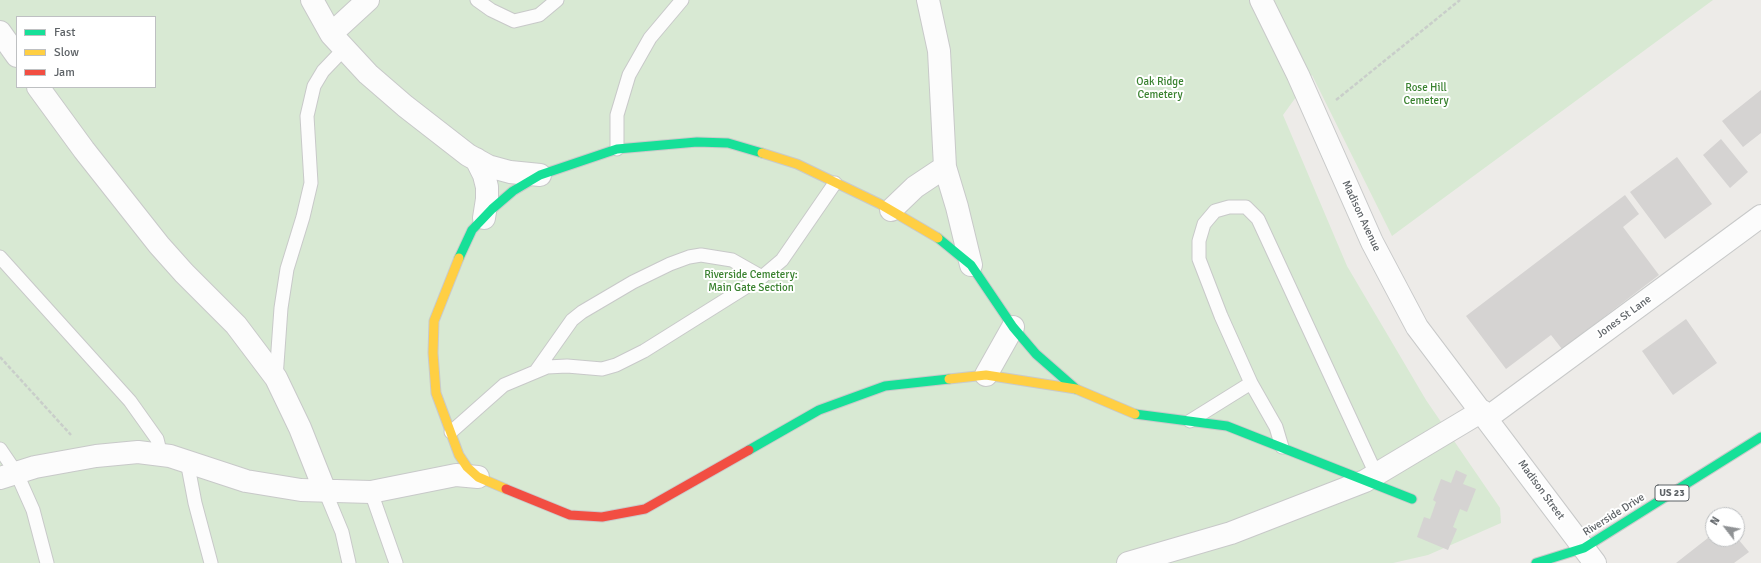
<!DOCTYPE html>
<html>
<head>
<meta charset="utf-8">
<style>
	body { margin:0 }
	#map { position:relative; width:1761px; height:563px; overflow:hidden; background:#edebe8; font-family:Signika,sans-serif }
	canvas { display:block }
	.legend { position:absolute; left:16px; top:16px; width:140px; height:72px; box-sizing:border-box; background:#fff; border:1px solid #bec0c2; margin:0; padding:5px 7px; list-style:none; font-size:12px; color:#5d6266 }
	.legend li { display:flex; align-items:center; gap:8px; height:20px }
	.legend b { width:20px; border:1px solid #bec0c2 }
	.north { position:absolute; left:1705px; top:507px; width:40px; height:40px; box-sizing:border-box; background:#fff; border:1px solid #bec0c2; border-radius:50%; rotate:301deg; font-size:11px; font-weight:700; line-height:16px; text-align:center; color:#5d6266 }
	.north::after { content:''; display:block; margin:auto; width:14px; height:18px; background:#8f9294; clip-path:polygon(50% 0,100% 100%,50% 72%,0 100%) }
</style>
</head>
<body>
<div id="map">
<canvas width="1761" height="563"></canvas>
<ul class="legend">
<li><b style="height:5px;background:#16e098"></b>Fast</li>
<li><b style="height:5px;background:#ffcf43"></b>Slow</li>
<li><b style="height:5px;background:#f24e42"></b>Jam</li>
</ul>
<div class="north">N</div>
</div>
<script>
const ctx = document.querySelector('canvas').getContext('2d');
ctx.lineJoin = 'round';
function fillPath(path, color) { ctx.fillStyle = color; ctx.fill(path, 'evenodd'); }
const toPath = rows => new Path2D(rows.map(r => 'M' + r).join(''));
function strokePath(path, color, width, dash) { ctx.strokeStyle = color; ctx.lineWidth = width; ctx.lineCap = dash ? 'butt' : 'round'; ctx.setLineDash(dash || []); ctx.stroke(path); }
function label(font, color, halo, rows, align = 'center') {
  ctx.font = font + ' Signika,sans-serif'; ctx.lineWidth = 4; ctx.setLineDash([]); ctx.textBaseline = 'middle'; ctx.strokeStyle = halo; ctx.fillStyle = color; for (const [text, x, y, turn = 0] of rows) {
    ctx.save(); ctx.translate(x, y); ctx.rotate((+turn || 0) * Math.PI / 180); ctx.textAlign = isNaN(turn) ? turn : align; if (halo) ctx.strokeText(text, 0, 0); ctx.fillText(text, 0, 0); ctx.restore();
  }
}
const green = toPath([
	[0,0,1713,0,1392,236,1312,75,1283,115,1347,266,1426,400,1500,508,1501,523,1428,555,1393,563,0,563],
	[17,17,155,17,155,87,17,87]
]);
const building = toPath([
	[1761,90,1761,133,1743,147,1722,121],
	[1721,139,1748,172,1730,188,1703,155],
	[1677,157,1712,204,1665,239,1630,192],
	[1625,195,1639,214,1623,227,1659,275,1562,349,1551,335,1506,369,1466,316],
	[1686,319,1717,363,1673,395,1642,351],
	[1456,470,1467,475,1463,484,1476,489,1467,512,1460,509,1453,527,1457,529,1448,550,1417,537,1424,517,1430,519,1436,502,1433,500,1441,479,1451,483],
	[1713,534,1713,539,1720,539,1727,547,1738,539,1749,552,1734,563,1676,563]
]);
const path = toPath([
	[1336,100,1460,0],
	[0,357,71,435]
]);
const lane = toPath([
	[477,0,491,10,514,21,539,15,557,0],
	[617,149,617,115,629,75,650,38,682,0],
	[0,257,130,401,157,439,161,455],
	[536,371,572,320,582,312,633,282,670,264,689,257,701,255,732,260,762,277],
	[276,378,281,308,287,269,303,217,311,183,307,116,314,86,323,71,344,49],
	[1190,421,1251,383],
	[451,432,504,385,547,367,567,366,602,369,616,365,644,351,762,277,782,260,835,183],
	[1282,447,1276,427,1251,383,1221,316,1199,259,1199,241,1204,224,1215,211,1229,207,1246,207,1258,219,1376,474],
	[0,449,17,474,33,510,47,563],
	[187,461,195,503,211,563],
	[325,491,342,532,349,563],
	[371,492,396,563]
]);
const street = toPath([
	[312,0,331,34,368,74,405,106,468,155,488,166,510,172,540,175],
	[928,0,939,51,945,167,957,207,971,265],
	[1261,0,1298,75,1372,242,1417,327,1595,563],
	[0,32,17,56],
	[331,34,368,0],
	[38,87,84,150,159,245,184,273,236,325,276,378,300,428,325,491],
	[476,159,484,175,487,187,487,199,484,218],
	[891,210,915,187,945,167],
	[986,375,1013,327],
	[1487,418,1761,216],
	[0,478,35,467,96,456,138,452,170,456,246,481,301,490,371,492,456,475,478,477],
	[1128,563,1231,533,1365,481,1482,411]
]);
const fast = toPath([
	[938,238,971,265,1013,327,1036,354,1076,389],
	[459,258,472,230,492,209,513,191,540,175,617,149,697,142,728,143,762,153],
	[1135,414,1227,426,1412,499],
	[749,450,819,410,885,386,949,379],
	[1536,563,1584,548,1761,437]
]);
const slow = toPath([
	[762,153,797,164,880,204,938,238],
	[459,258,434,321,433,353,436,393,459,455,467,467,478,477,506,489],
	[949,379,986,375,1076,389,1135,414]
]);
const jam = toPath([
	[506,489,570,515,602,517,645,509,749,450]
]);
const shields = [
	[1672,493,34]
];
const shieldNames = [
	["US 23",1672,493]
];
const parkNames = [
	["Oak Ridge",1160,82],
	["Cemetery",1160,95],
	["Rose Hill",1426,88],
	["Cemetery",1426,101],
	["Riverside Cemetery:",751,275],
	["Main Gate Section",751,288]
];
const streetNames = [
	["Madison Avenue",1361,216,65],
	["Jones St Lane",1624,317,-36],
	["Madison Street",1541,490,54],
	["Riverside Drive",1614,515,-32]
];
fillPath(green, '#d8e9d3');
fillPath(building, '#d5d3d2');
strokePath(lane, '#c8c9c9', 15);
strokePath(street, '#c8c9c9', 24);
strokePath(fast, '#c9caca', 11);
strokePath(slow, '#c9caca', 11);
strokePath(jam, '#c9caca', 11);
strokePath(path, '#c9ceca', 2.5, [4, 2]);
strokePath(lane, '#fcfcfc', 13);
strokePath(street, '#fcfcfc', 22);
strokePath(fast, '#16e098', 9);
strokePath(slow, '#ffcf43', 9);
strokePath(jam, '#f24e42', 9);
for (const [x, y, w] of shields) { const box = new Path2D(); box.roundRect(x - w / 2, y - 8, w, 16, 3); ctx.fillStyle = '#fff'; ctx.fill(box); strokePath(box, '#5d6266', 1); }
label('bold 10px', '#5d6266', null, shieldNames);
label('11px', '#3a8230', '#fff', parkNames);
label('11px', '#5d6266', '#fff', streetNames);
</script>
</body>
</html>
